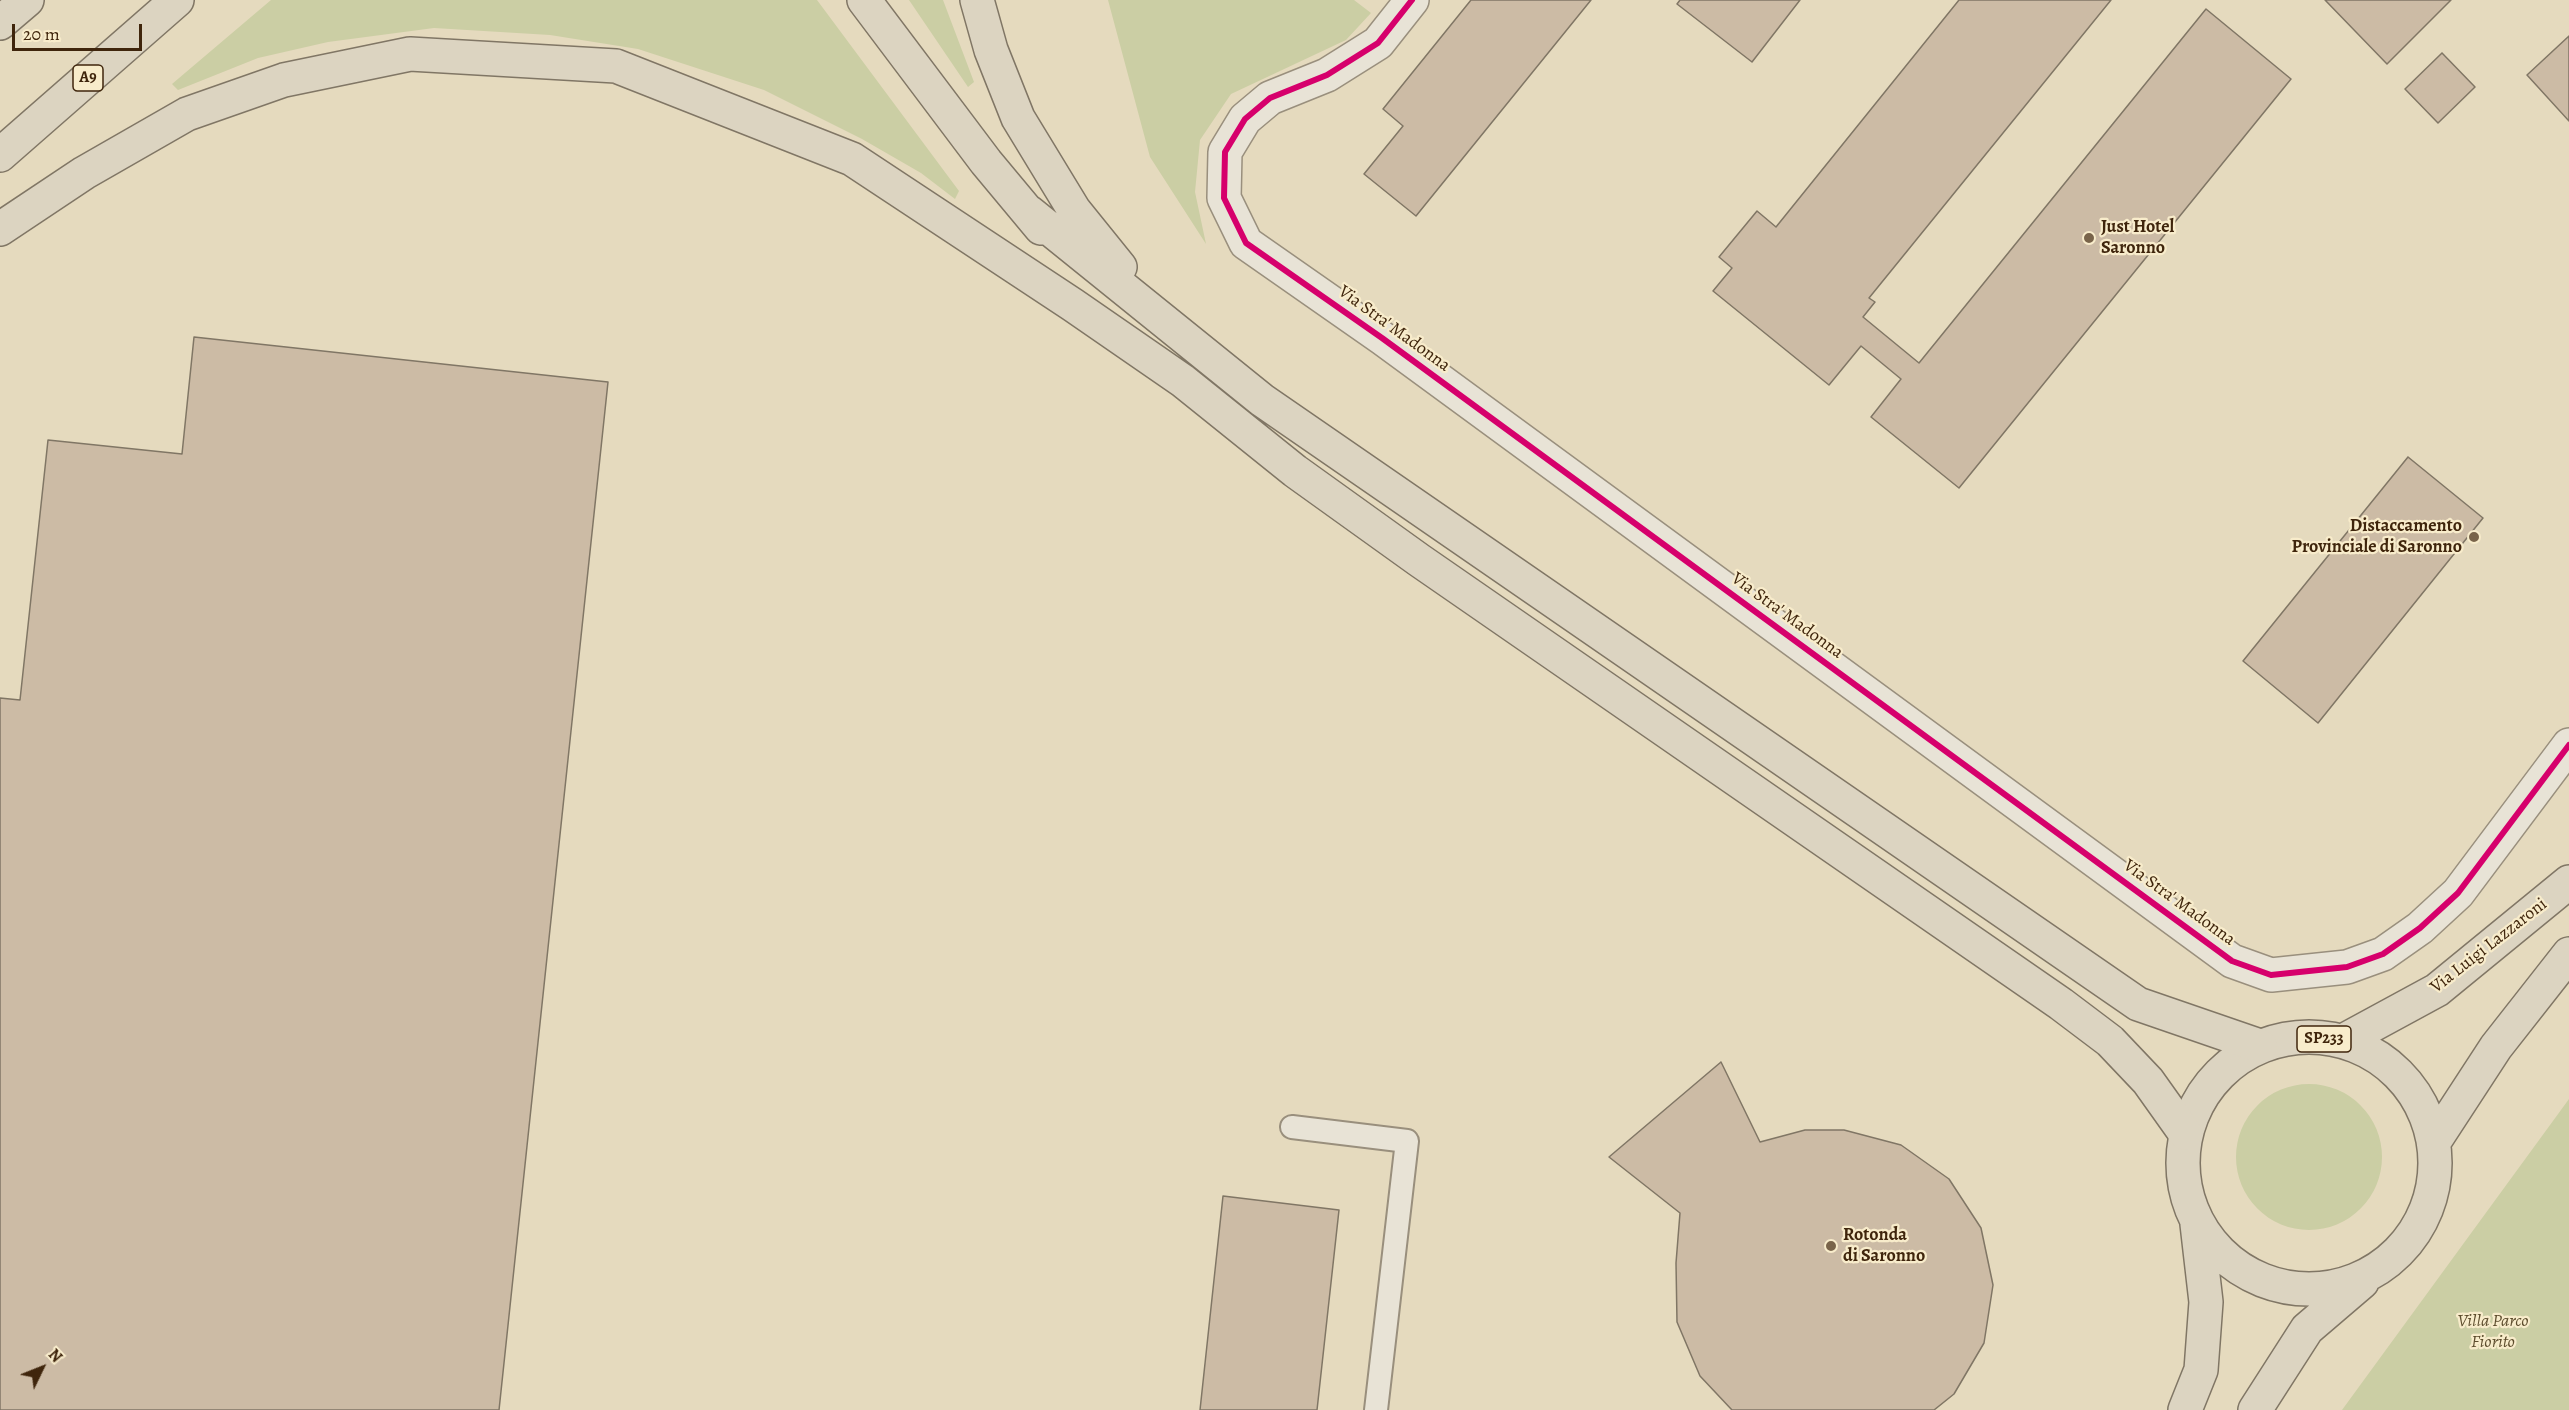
<!DOCTYPE html>
<html>
<head>
<meta charset="utf-8">
<style>
	body { margin:0 }
	#map { position:relative; width:2569px; height:1410px; overflow:hidden; background:#e5dabe; font-family:Alegreya,serif }
	canvas { display:block }
	.north { position:absolute; left:12px; top:1338px; width:60px; height:60px; -webkit-text-stroke:4px #f8eccb; paint-order:stroke; rotate:47deg; font-size:16px; font-weight:700; line-height:24px; text-align:center; color:#3f250c }
	.north::after { content:''; display:block; margin:auto; width:21px; height:27px; background:#3f250c; clip-path:polygon(50% 0,100% 100%,50% 72%,0 100%) }
	.scale { position:absolute; left:12px; top:24px; width:130px; height:27px; box-sizing:border-box; border:3px solid #3f250c; border-top:0; padding-left:8px; font-size:18px; line-height:21px; white-space:nowrap; color:#3f250c; -webkit-text-stroke:4px #f8eccb; paint-order:stroke }
</style>
</head>
<body>
<div id="map">
<canvas width="2569" height="1410"></canvas>
<div class="north">N</div>
<div class="scale">20 m</div>
</div>
<script>
const ctx = document.querySelector('canvas').getContext('2d');
ctx.lineJoin = 'round';
function fillPath(path, color) { ctx.fillStyle = color; ctx.fill(path, 'evenodd'); }
const toPath = rows => new Path2D(rows.map(r => 'M' + r).join(''));
function strokePath(path, color, width, dash) { ctx.strokeStyle = color; ctx.lineWidth = width; ctx.lineCap = dash ? 'butt' : 'round'; ctx.setLineDash(dash || []); ctx.stroke(path); }
function label(font, color, halo, rows, align = 'center') {
  ctx.font = font + ' Alegreya,serif'; ctx.lineWidth = 4.5; ctx.setLineDash([]); ctx.textBaseline = 'middle'; ctx.strokeStyle = halo; ctx.fillStyle = color; for (const [text, x, y, turn = 0] of rows) {
    ctx.save(); ctx.translate(x, y); ctx.rotate((+turn || 0) * Math.PI / 180); ctx.textAlign = isNaN(turn) ? turn : align; if (halo) ctx.strokeText(text, 0, 0); ctx.fillText(text, 0, 0); ctx.restore();
  }
}
const green = toPath([
	[271,0,817,0,959,191,955,199,921,173,862,139,764,90,638,49,550,35,434,28,328,42,258,58,178,90,172,84],
	[909,0,943,0,974,82,968,87],
	[1108,0,1354,0,1371,13,1346,40,1231,94,1200,140,1195,192,1206,244,1150,157],
	'2236 1157a73 73 0 1 1 146 0a73 73 0 1 1-146 0Z',
	[2569,1099,2569,1410,2342,1410]
]);
const building = toPath([
	[1471,0,1591,0,1416,216,1364,174,1403,126,1383,109,1471,0],
	[1680,0,1800,0,1752,62,1677,4,1680,0],
	[1959,0,2111,0,1869,298,1875,302,1863,317,1919,363,2206,9,2291,79,1959,488,1871,417,1901,379,1861,346,1829,385,1713,291,1732,268,1719,257,1757,211,1776,227,1959,0],
	[2325,0,2451,0,2387,64,2325,0],
	[2569,36,2569,121,2527,75,2569,36],
	[2442,53,2475,87,2438,123,2405,89,2442,53],
	[194,337,608,382,499,1410,0,1410,0,698,20,700,48,440,182,454,194,337],
	[2408,457,2483,518,2318,723,2243,661,2408,457],
	[1721,1062,1760,1142,1805,1130,1844,1130,1901,1145,1949,1179,1981,1228,1993,1285,1984,1343,1954,1394,1934,1410,1732,1410,1700,1376,1677,1322,1676,1263,1680,1213,1609,1157,1721,1062],
	[1223,1196,1339,1210,1317,1410,1200,1410,1223,1196]
]);
const service = toPath([
	[1292,1127,1407,1141,1376,1410]
]);
const minor = toPath([
	[1412,0,1378,43,1327,75,1270,98,1245,119,1225,152,1224,198,1246,243,1382,338,2232,961,2271,975,2347,967,2383,954,2420,928,2458,893,2569,745]
]);
const primary = toPath([
	'2183 1163a126 126 0 1 1 252 0a126 126 0 1 1-252 0Z',
	[2343,1041,2437,990,2569,882],
	[2434,1142,2496,1047,2569,954],
	[2185,1410,2201,1370,2206,1302,2197,1224],
	[2255,1410,2307,1329,2362,1282]
]);
const motorway = toPath([
	[864,0,986,162,1041,228],
	[977,0,991,50,1018,118,1074,210,1120,267],
	[0,23,27,0],
	[0,155,177,0],
	[1029,212,1262,400,2138,1004,2260,1046],
	[0,229,84,173,187,114,284,80,410,54,616,66,852,159,1073,305,1183,381,1295,471,1419,560,2061,1004,2110,1041,2148,1081,2185,1133]
]);
const cycleway = toPath([
	[1412,0,1378,43,1327,75,1270,98,1245,119,1225,152,1224,198,1246,243,1382,338,2232,961,2271,975,2347,967,2383,954,2420,928,2458,893,2569,745]
]);
const markers = [
	[2089,238,6,"#79644a"],
	[2474,537,6,"#79644a"],
	[1831,1246,6,"#79644a"]
];
const shields = [
	[88,78,30],
	[2324,1039,54]
];
const shieldNames = [
	["A9",88,78],
	["SP233",2324,1039]
];
const poiNames = [
	["Just Hotel",2101,228],
	["Saronno",2101,249],
	["Distaccamento",2462,527,"right"],
	["Provinciale di Saronno",2462,548,"right"],
	["Rotonda",1843,1236],
	["di Saronno",1843,1257]
];
const streetNames = [
	["Via Stra' Madonna",1394,329,36],
	["Via Stra' Madonna",1787,616,36],
	["Via Stra' Madonna",2179,903,36],
	["Via Luigi Lazzaroni",2489,946,-38]
];
const parkNames = [
	["Villa Parco",2493,1322],
	["Fiorito",2493,1343]
];
fillPath(green, '#cbcea4');
fillPath(building, '#ccbba5');
strokePath(building, '#807665', 1.5);
strokePath(service, '#998f7d', 26);
strokePath(minor, '#998f7d', 36);
strokePath(primary, '#807665', 36);
strokePath(motorway, '#807665', 36);
strokePath(service, '#e8e3d6', 22);
strokePath(minor, '#e8e3d6', 33);
strokePath(primary, '#dcd4c1', 33);
strokePath(motorway, '#dcd4c1', 33);
strokePath(cycleway, '#d6006c', 6);
for (const [x, y, r, color] of markers) { const dot = new Path2D(); dot.arc(x, y, r, 0, 2 * Math.PI); ctx.fillStyle = color; ctx.fill(dot); strokePath(dot, '#f8eccb', 2); }
for (const [x, y, w] of shields) { const box = new Path2D(); box.roundRect(x - w / 2, y - 13, w, 26, 4.5); ctx.fillStyle = '#f8eccb'; ctx.fill(box); strokePath(box, '#3f250c', 1.5); }
label('bold 16px', '#3f250c', null, shieldNames);
label('bold 18px', '#3f250c', '#f8eccb', poiNames, 'left');
label('18px', '#3f250c', '#f8eccb', streetNames);
label('italic 18px', '#5d4d2d', '#f8eccb', parkNames);
</script>
</body>
</html>
